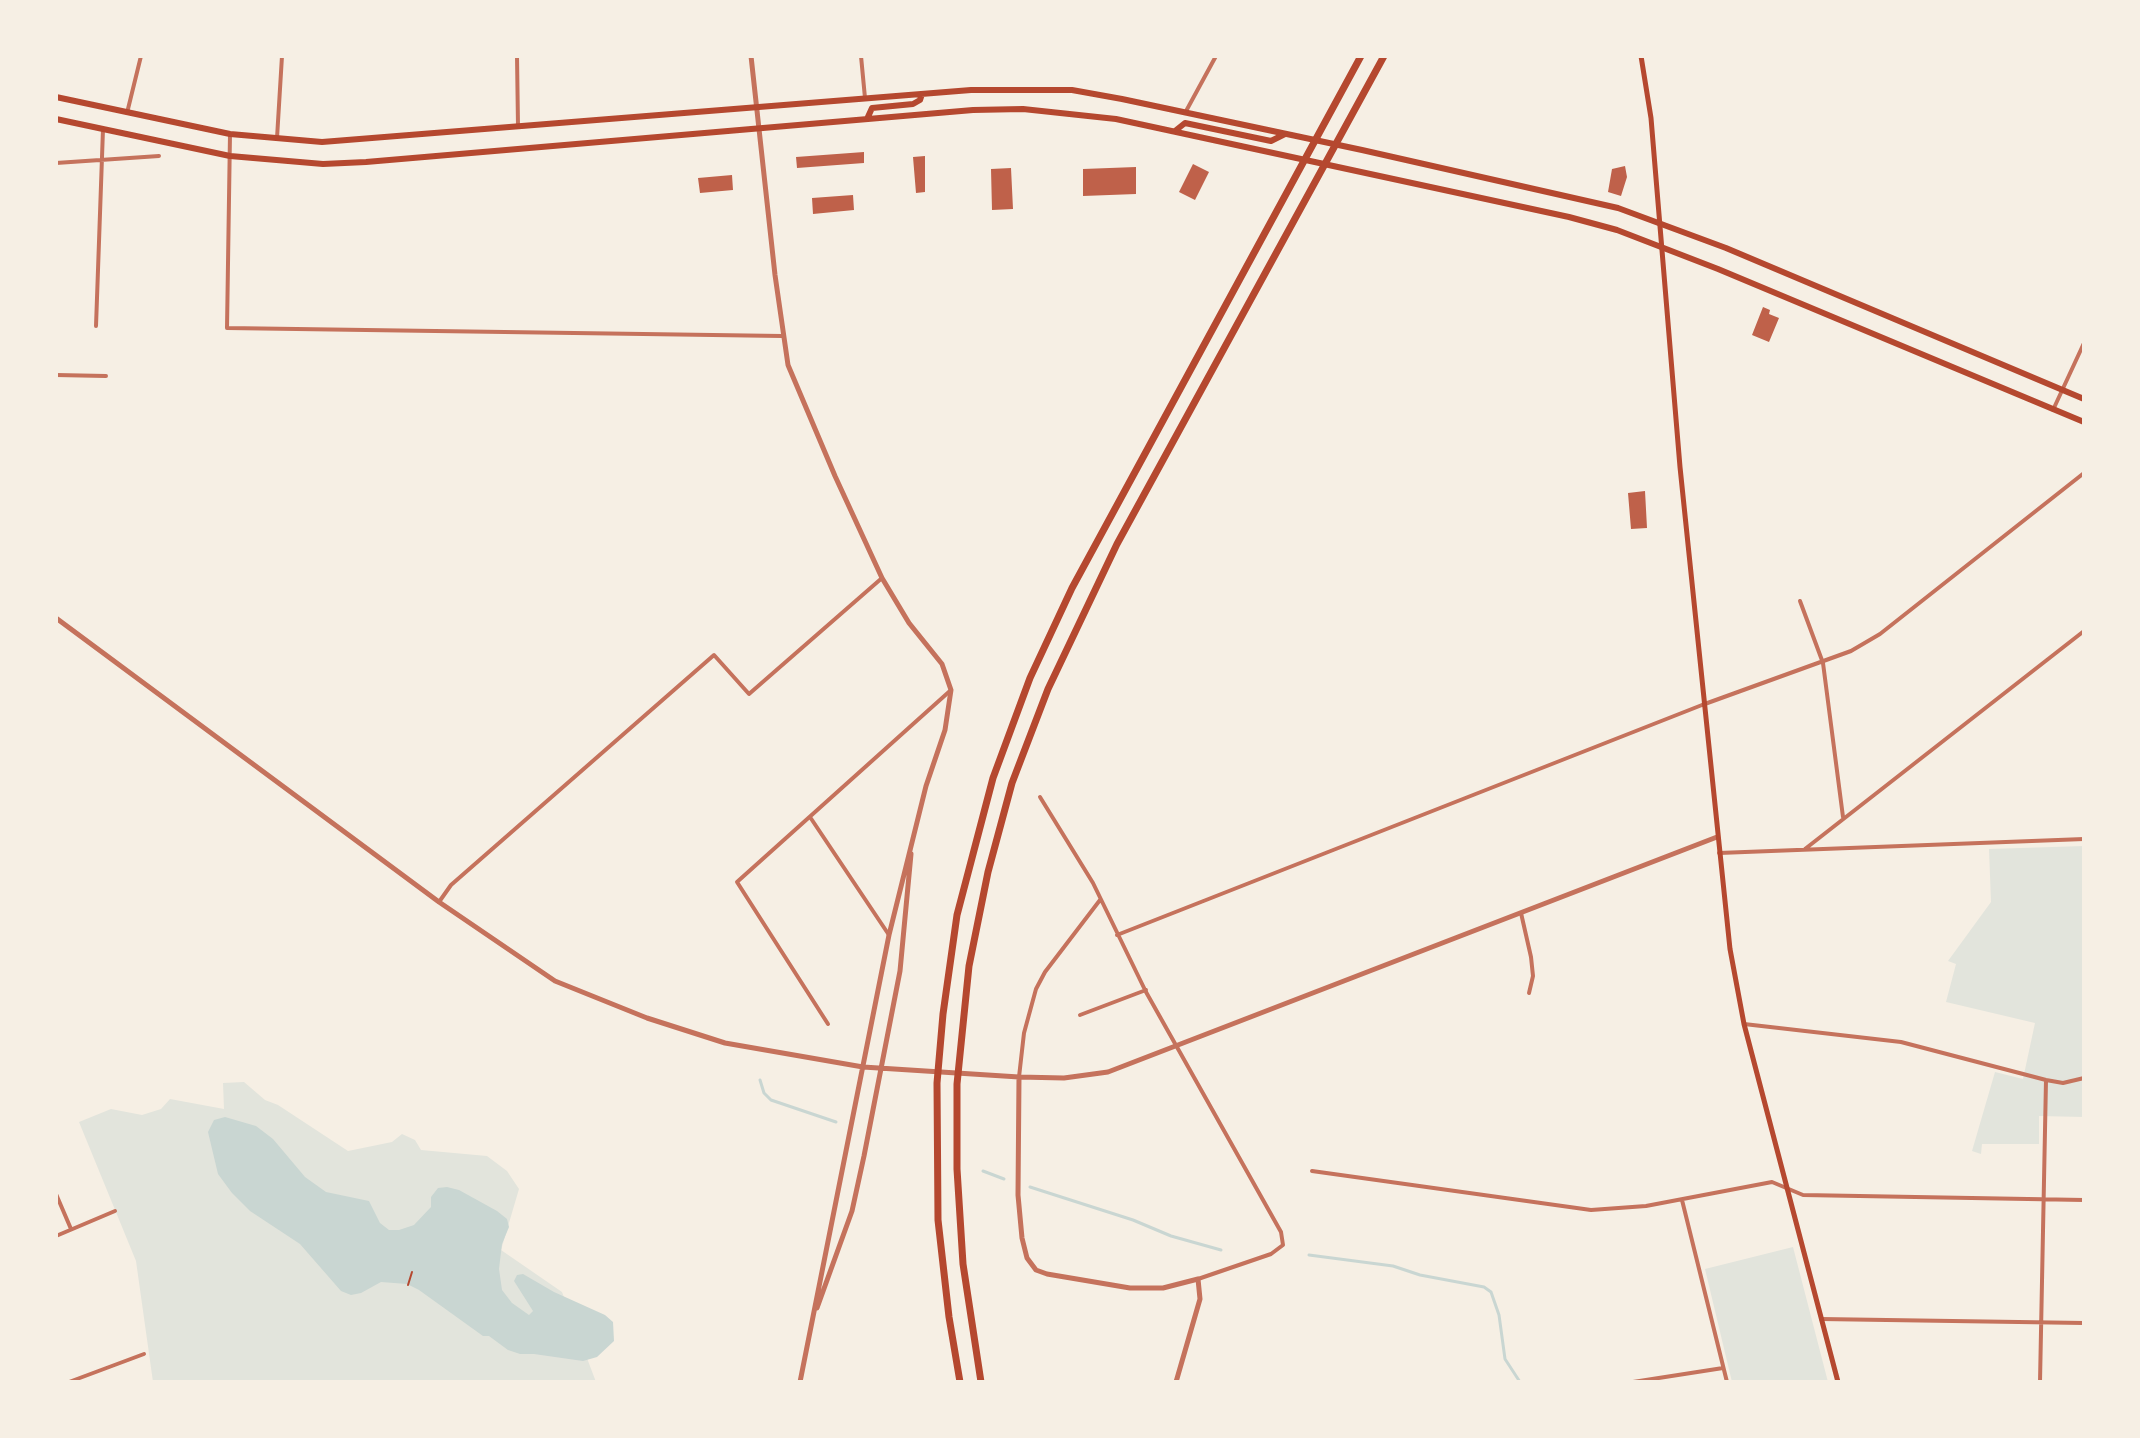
<!DOCTYPE html>
<html>
<head>
<meta charset="utf-8">
<style>
	body { margin:0 }
	#map { position:relative; width:2140px; height:1438px; overflow:hidden; background:#f6efe4; font-family:"Exo 2",sans-serif }
	canvas { display:block }
	.frame { position:absolute; inset:0; border:58px solid #f6efe4; pointer-events:none }
</style>
</head>
<body>
<div id="map">
<canvas width="2140" height="1438"></canvas>
<div class="frame"></div>
</div>
<script>
const ctx = document.querySelector('canvas').getContext('2d');
ctx.lineJoin = 'round';
function fillPath(path, color) { ctx.fillStyle = color; ctx.fill(path, 'evenodd'); }
const toPath = rows => new Path2D(rows.map(r => 'M' + r).join(''));
function strokePath(path, color, width, dash) { ctx.strokeStyle = color; ctx.lineWidth = width; ctx.lineCap = dash ? 'butt' : 'round'; ctx.setLineDash(dash || []); ctx.stroke(path); }
const green = toPath([
	[2084,846,2084,1117,2039,1116,2039,1144,1982,1144,1981,1154,1972,1151,1995,1072,2023,1079,2035,1023,1946,1002,1956,964,1948,961,1991,902,1989,849],
	[244,1082,265,1100,278,1105,348,1151,392,1142,402,1134,415,1140,421,1150,487,1156,507,1171,519,1189,501,1250,562,1292,596,1382,153,1382,136,1261,79,1122,111,1109,142,1115,161,1109,170,1099,224,1109,223,1083],
	[1793,1247,1828,1382,1732,1382,1705,1269]
]);
const water = toPath([
	[225,1117,256,1126,273,1139,305,1177,326,1192,369,1201,380,1223,389,1230,399,1230,414,1225,431,1207,431,1197,438,1188,447,1187,459,1190,497,1211,507,1219,509,1227,502,1244,499,1269,502,1290,512,1303,529,1315,533,1311,514,1281,517,1275,523,1274,554,1292,605,1315,613,1322,614,1341,597,1357,583,1361,534,1354,520,1354,508,1350,489,1336,483,1336,419,1290,407,1284,381,1282,361,1293,351,1295,341,1291,300,1244,250,1211,232,1193,218,1174,208,1132,214,1120]
]);
const stream = toPath([
	[760,1080,764,1093,771,1100,836,1122],
	[983,1171,1004,1179],
	[1030,1187,1133,1220,1171,1236,1221,1250],
	[1309,1255,1393,1266,1420,1275,1484,1287,1491,1292,1499,1315,1505,1359,1520,1382]
]);
const building = toPath([
	[864,152,864,163,797,168,796,157],
	[925,156,925,192,916,193,913,157],
	[1193,164,1209,172,1195,200,1179,192],
	[1625,166,1627,177,1621,196,1608,192,1612,169],
	[1136,167,1136,194,1083,196,1083,169],
	[1011,168,1013,209,992,210,991,169],
	[732,175,733,190,700,193,698,178],
	[853,195,854,210,813,214,812,198],
	[1763,307,1770,310,1769,314,1779,318,1769,342,1752,335],
	[1645,491,1647,528,1631,529,1628,493]
]);
const path = toPath([
	[408,1285,412,1272]
]);
const minor = toPath([
	[517,56,518,126],
	[861,56,865,98],
	[127,113,141,56],
	[1185,113,1216,56],
	[230,134,227,328,782,336],
	[277,138,282,56],
	[56,163,159,156],
	[96,326,103,129],
	[56,375,106,376],
	[2053,410,2084,343],
	[1800,601,1823,663,1843,817],
	[1040,797,1093,883,1146,992,1281,1232,1283,1245,1271,1254,1198,1279],
	[810,817,889,935],
	[1805,849,2084,631],
	[1719,853,2084,839],
	[439,902,451,885,714,655,749,694,882,578],
	[1521,913,1531,957,1533,976,1529,993],
	[1117,935,1702,705,1851,651,1880,634,2084,473],
	[1080,1015,1146,990],
	[828,1024,737,882,951,690],
	[1744,1024,1901,1042,2046,1080,2063,1083,2084,1078],
	[1019,1077,1024,1033,1036,989,1045,972,1100,900],
	[1312,1171,1591,1210,1646,1206,1772,1182,1803,1195,2084,1200],
	[56,1194,71,1229],
	[1682,1200,1727,1382],
	[56,1236,115,1211],
	[1821,1319,2084,1323],
	[69,1382,144,1354],
	[1633,1382,1723,1368],
	[2040,1382,2046,1080]
]);
const tertiary = toPath([
	[751,56,775,275,788,365,835,476,882,578,909,623,942,664,951,690,945,730,926,786,889,935,800,1382],
	[56,618,439,902,555,981,647,1018,725,1043,863,1067,1019,1077,1064,1078,1108,1072,1717,837],
	[1019,1077,1018,1195,1022,1238,1027,1258,1036,1270,1047,1274,1130,1288,1163,1288,1198,1279,1200,1299,1176,1382],
	[817,1308,852,1211,864,1156,900,971,911,854]
]);
const secondary = toPath([
	[1641,56,1651,118,1680,467,1730,949,1744,1024,1838,1382]
]);
const primary = toPath([
	[56,97,230,134,322,142,971,90,1072,90,1122,99,1362,150,1618,208,1726,248,2084,399],
	[56,119,230,156,323,164,366,162,973,110,1023,109,1116,119,1569,217,1617,230,1718,269,2084,422],
	[867,119,872,108,913,104,920,100,922,94],
	[1175,131,1185,123,1271,141,1285,134]
]);
const motorway = toPath([
	[960,1382,949,1317,938,1220,937,1083,943,1014,957,915,993,778,1030,678,1072,588,1361,56],
	[981,1382,963,1264,957,1169,957,1084,969,966,988,872,1012,783,1048,689,1117,544,1384,56]
]);
fillPath(green, '#e2e4dc');
fillPath(water, '#c9d6d2');
strokePath(stream, '#c9d6d2', 3);
fillPath(building, '#bf614a');
strokePath(path, '#b5482f', 2);
strokePath(minor, '#c5725c', 4);
strokePath(tertiary, '#c5725c', 5);
strokePath(secondary, '#b5482f', 5);
strokePath(primary, '#b5482f', 6);
strokePath(motorway, '#b5482f', 7);
</script>
</body>
</html>
